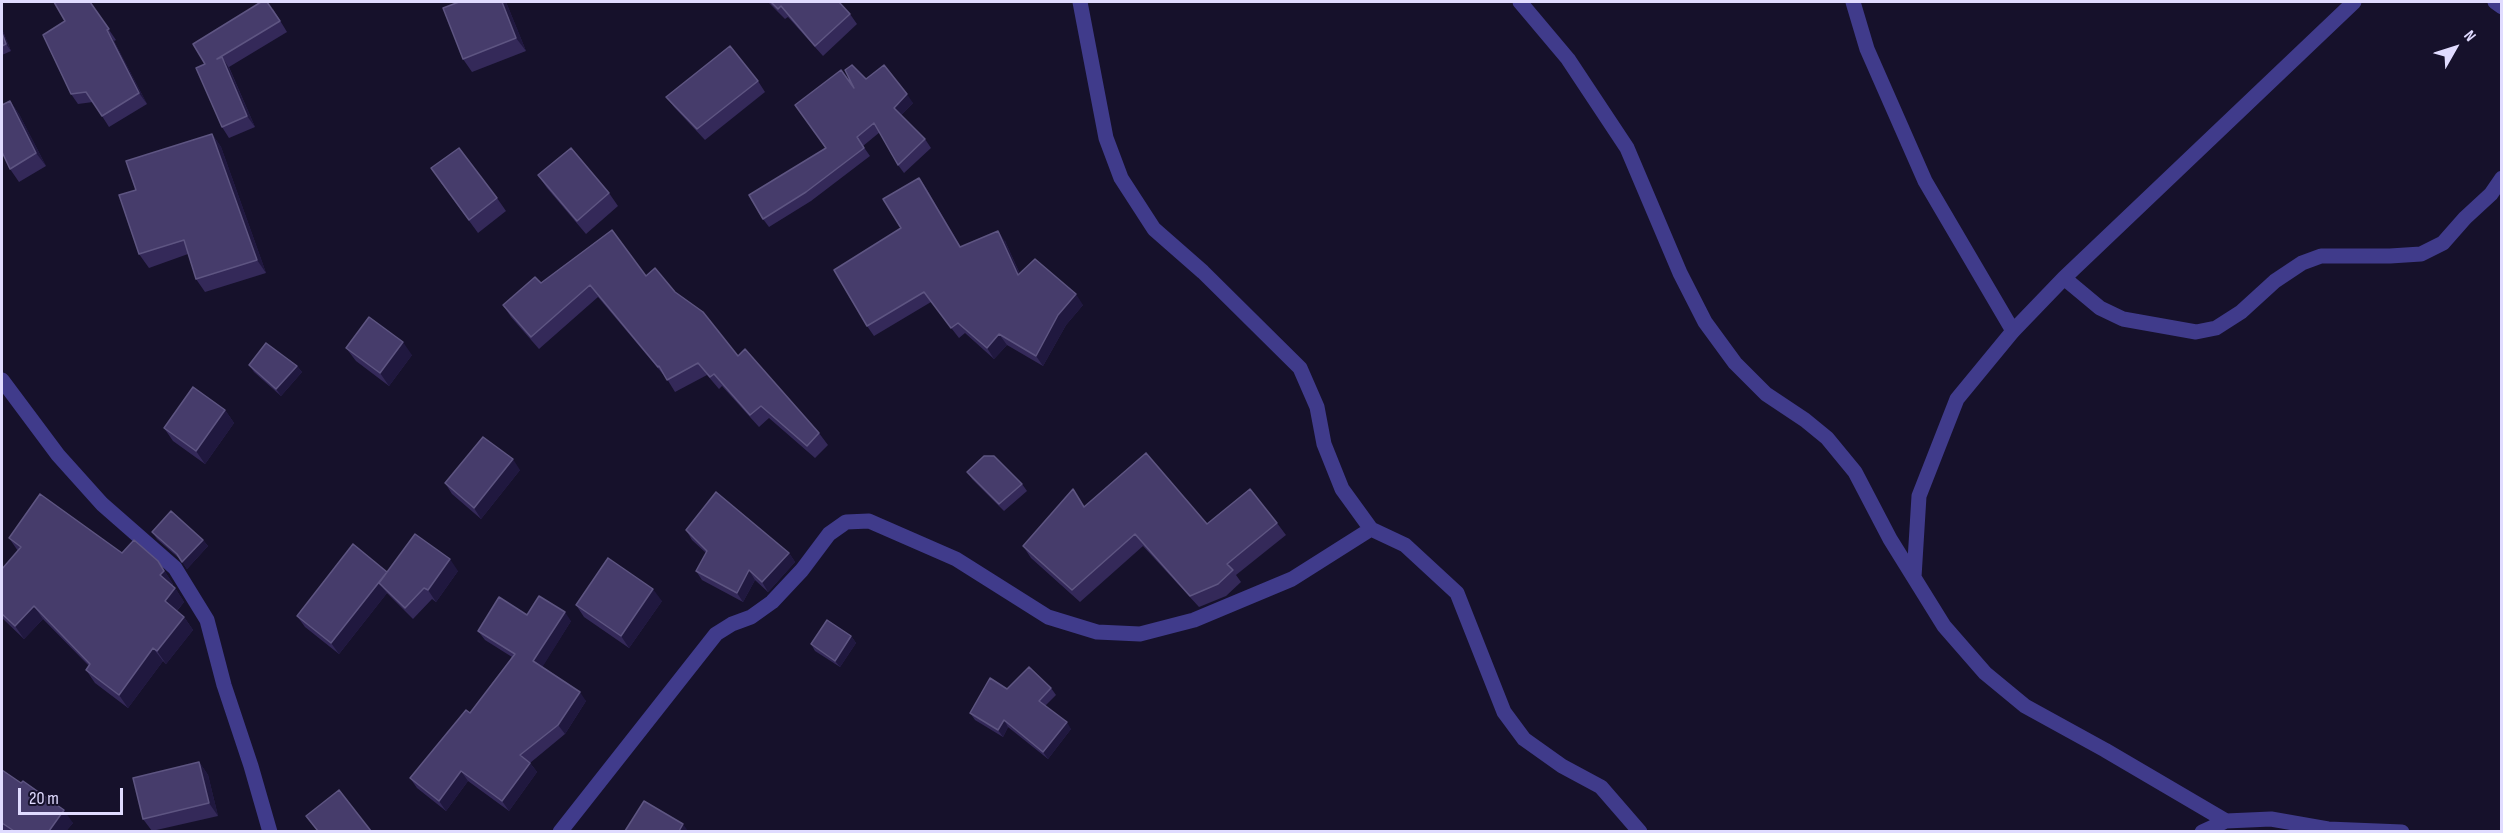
<!DOCTYPE html>
<html>
<head>
<meta charset="utf-8">
<style>
	body { margin:0 }
	#map { position:relative; width:2503px; height:833px; overflow:hidden; background:#16112b; font-family:"Sofia Sans Condensed",sans-serif }
	canvas { display:block }
	.frame { position:absolute; inset:0; border:3px solid #e0dbff; pointer-events:none }
	.north { position:absolute; left:2425px; top:18px; width:60px; height:60px; -webkit-text-stroke:4px #16112b; paint-order:stroke; rotate:51deg; font-size:16px; font-weight:700; line-height:24px; text-align:center; color:#e0dbff }
	.north::after { content:''; display:block; margin:auto; width:21px; height:27px; background:#e0dbff; clip-path:polygon(50% 0,100% 100%,50% 72%,0 100%) }
	.scale { position:absolute; left:18px; top:788px; width:105px; height:27px; box-sizing:border-box; border:3px solid #e0dbff; border-top:0; padding-left:8px; font-size:18px; line-height:21px; white-space:nowrap; color:#e0dbff; -webkit-text-stroke:4px #16112b; paint-order:stroke }
</style>
</head>
<body>
<div id="map">
<canvas width="2503" height="833"></canvas>
<div class="frame"></div>
<div class="north">N</div>
<div class="scale">20 m</div>
</div>
<script>
const ctx = document.querySelector('canvas').getContext('2d');
ctx.lineJoin = 'round';
const toPath = rows => new Path2D(rows.map(r => 'M' + r).join(''));
function strokePath(path, color, width, dash) { ctx.strokeStyle = color; ctx.lineWidth = width; ctx.lineCap = dash ? 'butt' : 'round'; ctx.setLineDash(dash || []); ctx.stroke(path); }
function fillPath(path, color) { ctx.fillStyle = color; ctx.fill(path, 'evenodd'); }
const minor = toPath([
	[1080,2,1106,138,1121,178,1154,229,1203,272,1300,368,1317,407,1324,444,1342,489,1371,529,1405,545,1457,593,1504,712,1524,739,1562,766,1601,787,1640,832],
	[1520,2,1568,59,1627,148,1680,273,1705,322,1735,363,1766,394,1805,420,1827,438,1855,472,1890,539,1944,626,1985,673,2025,706,2105,750,2226,821],
	[1853,2,1867,49,1925,181,2013,331],
	[2495,2,2502,7],
	[2064,278,2100,308,2123,319,2196,332,2216,328,2241,312,2275,281,2302,263,2321,256,2390,256,2421,254,2443,243,2465,218,2491,194,2502,178],
	[2,380,58,455,102,504,175,568,207,620,224,685,251,766,270,832],
	[1914,577,1919,496,1957,399,2013,331,2064,278,2354,2],
	[560,832,716,634,732,624,751,617,772,602,802,570,829,534,846,522,869,521,956,559,1048,617,1097,632,1140,634,1194,620,1292,579,1371,529],
	[2202,832,2226,821,2271,819,2328,829,2402,832]
]);
const wall = toPath([
	[90,2,116,40,114,41,147,104,109,127,93,102,78,104,71,94,65,21],
	[506,2,526,51,472,72,463,59],
	[768,2,839,2,850,14,857,24,823,56,788,17,785,19],
	[273,9,287,32,229,67,255,127,229,138,222,127,205,64],
	[2,29,11,51,2,55],
	[866,79,913,103,901,115,925,139,931,148,904,173,898,165,880,132,863,146,870,156,811,201,769,227,763,219,826,148,854,88],
	[758,81,765,92,705,140,674,107,666,97],
	[10,101,19,114,46,166,19,182,10,169],
	[212,134,221,147,266,273,205,292,196,279,188,254,149,268,139,254,136,190],
	[538,175,609,193,618,206,586,234,547,188],
	[919,178,926,188,960,247,1005,241,1020,274,1083,305,1066,325,1043,366,1007,345,994,359,965,333,959,338,931,302,874,336,867,326],
	[440,181,497,198,506,211,478,233],
	[646,276,675,292,738,356,819,433,828,445,815,458,769,418,759,427,722,386,719,389,707,375,675,392,667,379,598,297,539,349,511,317,503,305,541,283],
	[346,348,412,355,389,386,356,361],
	[249,365,297,366,302,372,281,396,254,372],
	[225,410,234,423,205,464,173,441,164,428],
	[520,470,481,519,452,494,445,483],
	[967,472,1022,484,1027,491,1004,511,972,479],
	[1085,506,1207,524,1277,523,1286,535,1236,575,1241,582,1226,596,1199,607,1143,546,1080,602,1031,558,1023,546],
	[686,530,789,553,795,562,768,592,755,580,743,602,702,580,696,571,706,553,692,540],
	[152,532,203,540,208,546,187,569,181,560,157,539],
	[9,538,122,553,158,561,173,584,172,586,175,588,184,602,177,611,184,617,193,630,166,664,163,661,128,708,95,683,86,670,89,666,43,619,24,639,2,618,2,569,18,551],
	[458,571,436,602,432,599,413,619,387,593,339,654,305,627,297,616,387,572],
	[662,601,629,648,584,617,576,605],
	[527,615,571,621,542,667,586,701,565,734,530,763,537,772,509,811,468,781,446,811,417,788,410,778,470,713,512,657,485,640,478,631],
	[851,636,856,643,840,667,815,651,811,644],
	[1051,688,1056,695,1045,706,1071,729,1048,759,1008,727,1003,737,975,720,970,713,1007,689],
	[199,762,208,775,218,816,152,831,143,819],
	[2,770,73,823,66,831,5,831,2,829]
]);
const shadedWall = toPath([
	[502,2,506,2,526,51,516,38],
	[2,29,11,51,6,44,2,33],
	[107,30,114,41,147,104,139,93],
	[222,57,229,68,255,127,247,116],
	[907,94,913,103,900,116,894,108],
	[10,101,19,114,46,166,36,153],
	[212,134,221,147,266,273,257,260],
	[919,178,926,188,967,257,960,247],
	[998,231,1005,241,1025,286,1018,275],
	[1076,294,1083,305,1066,325,1043,366,1036,356,1058,315],
	[999,334,1007,345,994,359,987,348],
	[403,342,412,355,389,386,380,373],
	[297,366,302,372,281,396,276,389],
	[225,410,234,423,205,464,196,451],
	[513,459,520,470,481,519,474,508],
	[203,540,208,546,187,569,182,562],
	[789,553,795,562,768,592,762,582],
	[450,559,458,571,436,602,428,590],
	[158,561,173,584,169,588,160,575],
	[749,570,755,580,743,602,737,593],
	[379,583,387,593,339,654,331,643],
	[175,588,184,602,174,614,165,601],
	[653,589,662,601,629,648,621,636],
	[34,606,43,619,24,639,15,626],
	[565,612,571,621,540,671,533,661],
	[184,617,193,630,166,664,157,651],
	[851,636,856,643,840,667,835,661],
	[153,648,163,661,128,708,119,695],
	[580,692,586,701,565,734,558,725],
	[1004,720,1008,727,1003,737,998,730],
	[1067,722,1071,729,1048,759,1043,752],
	[199,762,208,775,218,816,209,803],
	[530,763,537,772,509,811,502,801],
	[461,771,468,781,446,811,439,801],
	[64,810,73,823,66,831,49,831],
	[683,824,688,831,679,831]
]);
const building = toPath([
	[54,2,90,2,109,29,107,30,139,93,102,116,86,92,71,94,43,35,65,21,54,2],
	[261,2,267,2,280,21,217,59,222,57,247,116,222,127,196,68,205,64,193,44,261,2],
	[459,2,502,2,516,38,463,59,443,8,459,2],
	[771,2,839,2,850,14,815,46,781,6,778,9,771,2],
	[2,33,6,44,2,46,2,33],
	[730,46,758,81,697,129,666,97,730,46],
	[852,65,866,79,884,65,907,94,894,108,925,139,898,165,874,123,857,137,864,148,806,192,763,219,749,195,826,148,795,105,841,70,854,88,845,70,852,65],
	[10,101,36,153,10,169,2,152,2,105,10,101],
	[212,134,257,260,196,279,184,240,139,254,119,195,136,190,126,161,212,134],
	[459,148,497,198,469,220,431,168,459,148],
	[571,148,609,193,577,221,538,175,571,148],
	[919,178,960,247,998,231,1018,275,1035,259,1076,294,1058,315,1036,356,999,334,987,348,958,323,951,328,924,292,867,326,834,270,901,228,883,199,919,178],
	[612,230,646,276,655,268,675,292,703,312,738,356,745,349,819,433,807,446,761,406,750,415,714,374,710,377,698,363,667,380,659,366,658,367,590,285,531,337,503,305,535,277,541,283,612,230],
	[369,317,403,342,380,373,346,348,369,317],
	[266,343,297,366,276,389,249,365,266,343],
	[193,387,225,410,196,451,164,428,193,387],
	[483,437,513,459,474,508,445,483,483,437],
	[1146,453,1207,524,1250,489,1277,523,1227,564,1233,570,1218,584,1190,596,1135,534,1072,590,1023,546,1073,489,1084,507,1146,453],
	[984,456,994,456,1022,484,999,504,967,472,984,456],
	[716,492,789,553,762,582,749,570,737,593,696,571,707,551,686,530,716,492],
	[40,494,122,553,134,540,158,561,164,571,160,575,175,588,165,601,184,617,157,651,153,648,119,695,86,670,90,664,34,606,15,626,2,614,2,569,21,547,9,538,40,494],
	[171,511,203,540,182,562,177,554,152,532,171,511],
	[415,534,450,559,428,590,424,588,405,608,379,583,415,534],
	[353,544,387,572,331,643,297,616,353,544],
	[608,558,653,589,621,636,576,605,608,558],
	[539,596,565,612,533,661,580,692,558,725,520,755,530,763,502,801,461,771,439,801,410,778,466,710,470,713,515,654,478,631,499,597,527,615,539,596],
	[827,620,851,636,835,661,811,644,827,620],
	[1029,667,1051,688,1039,701,1067,722,1043,752,1004,720,998,730,970,713,990,678,1007,689,1029,667],
	[199,762,209,803,143,819,133,778,199,762],
	[2,770,21,783,23,781,64,810,49,831,14,831,2,823,2,770],
	[339,790,371,831,318,831,306,816,339,790],
	[644,801,683,824,679,831,625,831,644,801]
]);
strokePath(minor, '#403b8b', 15);
fillPath(wall, '#342959');
fillPath(shadedWall, '#20183f');
fillPath(building, '#463c6b');
strokePath(building, '#5e5582', 1.5);
</script>
</body>
</html>
